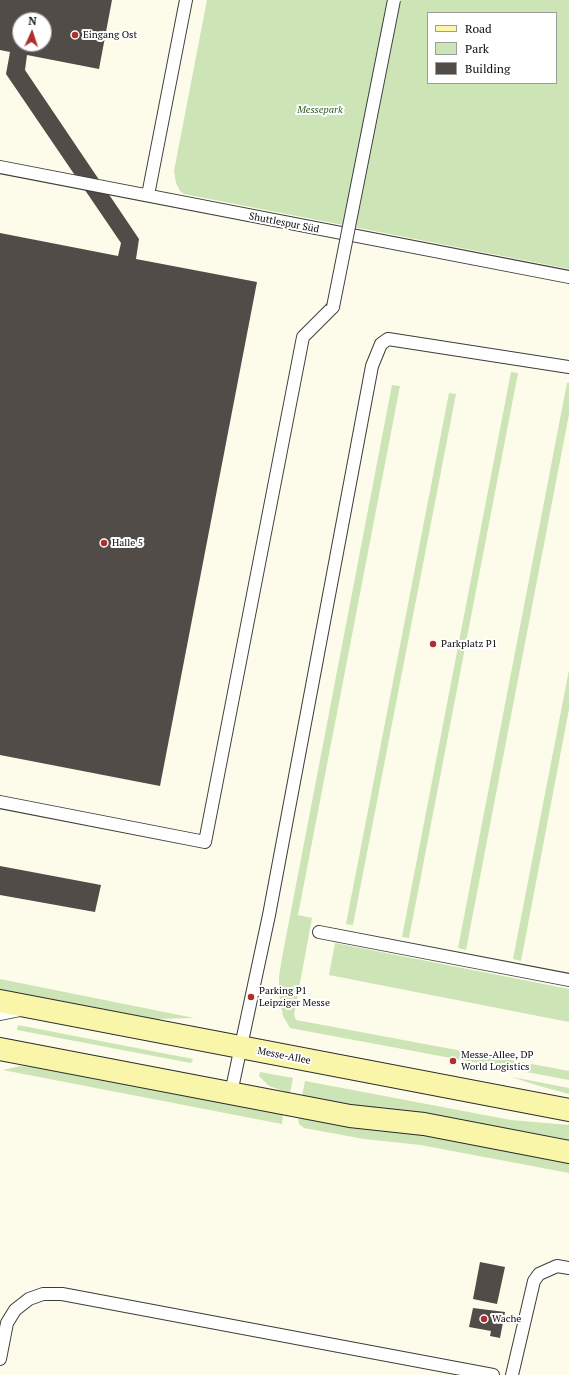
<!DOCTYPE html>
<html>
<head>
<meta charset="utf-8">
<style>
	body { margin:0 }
	#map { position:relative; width:569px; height:1375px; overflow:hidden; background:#fdfbe9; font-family:"PT Serif",serif }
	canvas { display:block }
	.legend { position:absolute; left:427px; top:12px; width:130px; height:72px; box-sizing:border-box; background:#fff; border:1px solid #9d9d9d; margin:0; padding:5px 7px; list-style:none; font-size:12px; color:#0a0a0a }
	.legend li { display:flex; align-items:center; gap:8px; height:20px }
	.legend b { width:20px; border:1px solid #9d9d9d }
	.north { position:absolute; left:12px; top:12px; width:40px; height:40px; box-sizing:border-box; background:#fff; border:1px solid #9d9d9d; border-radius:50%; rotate:3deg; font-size:11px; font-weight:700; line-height:16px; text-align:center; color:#0a0a0a }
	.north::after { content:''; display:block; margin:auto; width:14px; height:18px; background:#af2f2e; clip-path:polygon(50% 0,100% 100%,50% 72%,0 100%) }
</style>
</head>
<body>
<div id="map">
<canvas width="569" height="1375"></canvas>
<ul class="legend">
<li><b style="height:5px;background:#f9f5a9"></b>Road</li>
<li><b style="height:11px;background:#cce4b6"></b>Park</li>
<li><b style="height:11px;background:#524c48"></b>Building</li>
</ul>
<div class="north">N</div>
</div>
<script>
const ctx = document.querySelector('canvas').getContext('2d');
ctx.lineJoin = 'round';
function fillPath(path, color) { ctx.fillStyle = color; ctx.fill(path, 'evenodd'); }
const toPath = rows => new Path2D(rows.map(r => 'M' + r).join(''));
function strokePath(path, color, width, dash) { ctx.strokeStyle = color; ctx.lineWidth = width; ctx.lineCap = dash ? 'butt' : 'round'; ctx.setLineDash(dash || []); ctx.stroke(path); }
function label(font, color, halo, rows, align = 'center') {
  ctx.font = font + ' "PT Serif",serif'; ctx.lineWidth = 4; ctx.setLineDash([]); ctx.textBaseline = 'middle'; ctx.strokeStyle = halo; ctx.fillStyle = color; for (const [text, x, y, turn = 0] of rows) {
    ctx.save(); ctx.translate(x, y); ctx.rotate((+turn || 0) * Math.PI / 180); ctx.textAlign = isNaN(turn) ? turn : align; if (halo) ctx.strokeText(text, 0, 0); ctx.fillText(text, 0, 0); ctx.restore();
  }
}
const green = toPath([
	[207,0,569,0,569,269,184,194,180,191,176,183,174,171],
	[428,13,556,13,556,83,428,83],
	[511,372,518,373,409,938,402,937],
	[567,383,569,383,569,414,466,950,458,948],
	[392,385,400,386,298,915,312,918,294,1015,296,1020,569,1071,569,1080,290,1028,283,1016,279,995,279,977,282,958],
	[449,393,456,394,353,925,346,924],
	[569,670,569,709,521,961,513,959],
	[335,943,569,989,569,1022,329,975],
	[0,979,194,1018,155,1019,0,989],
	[18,1025,193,1059,191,1063,17,1030],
	[21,1066,58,1069,283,1114,282,1124,3,1070],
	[260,1072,293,1078,290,1093,269,1086,259,1076],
	[512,1077,569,1088,569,1094,536,1085],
	[305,1081,511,1120,569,1125,569,1140,419,1112,363,1107,302,1096],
	[298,1116,423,1134,569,1162,569,1173,421,1145,364,1139,304,1128,299,1124]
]);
const building = toPath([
	[0,0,112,0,99,69,27,55,25,70,139,239,136,259,257,282,160,786,0,755,0,233,118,256,121,243,6,74,10,52,0,50],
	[20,20,44,20,44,44,20,44],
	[0,866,101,885,95,912,0,895],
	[480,1262,505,1267,497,1304,473,1299],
	[473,1308,505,1312,500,1338,490,1336,491,1331,469,1327]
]);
const service = toPath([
	[0,167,569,277],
	[148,195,186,0],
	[0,802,205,842,303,337,333,307],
	[319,932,569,980],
	[0,1014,20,1010],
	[231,1093,269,915,372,366,381,344,388,339,569,367],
	[0,1359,7,1323,15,1310,29,1299,43,1294,62,1294,493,1375],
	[512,1375,534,1281,539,1274,557,1266,569,1268]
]);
const secondary = toPath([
	[0,1001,569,1110],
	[0,1049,350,1116,424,1124,569,1152]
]);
const serviceBridge = toPath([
	[333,307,394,0]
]);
const markers = [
	[75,35,4,"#af2f2e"],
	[104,543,4,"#af2f2e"],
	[433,644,4,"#af2f2e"],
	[251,997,4,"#af2f2e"],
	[453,1061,4,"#af2f2e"],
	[484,1319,4,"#af2f2e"]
];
const poiNames = [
	["Eingang Ost",83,35],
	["Halle 5",112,543],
	["Parkplatz P1",441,644],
	["Parking P1",259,991],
	["Leipziger Messe",259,1003],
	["Messe-Allee, DP",461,1055],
	["World Logistics",461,1067],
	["Wache",492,1319]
];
const parkNames = [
	["Messepark",320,110]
];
const streetNames = [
	["Shuttlespur Süd",284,223,11],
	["Messe-Allee",284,1056,11]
];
fillPath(green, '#cce4b6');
fillPath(building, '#524c48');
strokePath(service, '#3d3d3d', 14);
strokePath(secondary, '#2c2c2c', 24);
strokePath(service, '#fff', 12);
strokePath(secondary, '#f9f5a9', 22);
strokePath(serviceBridge, '#3d3d3d', 14, []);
strokePath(serviceBridge, '#fff', 12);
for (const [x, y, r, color] of markers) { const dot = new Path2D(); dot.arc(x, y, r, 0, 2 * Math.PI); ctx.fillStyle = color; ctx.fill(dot); strokePath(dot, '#fff', 1.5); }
label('10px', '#0a0a0a', '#fff', poiNames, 'left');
label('italic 10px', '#2a5c20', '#fff', parkNames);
label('10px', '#0a0a0a', '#fff', streetNames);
</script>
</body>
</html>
